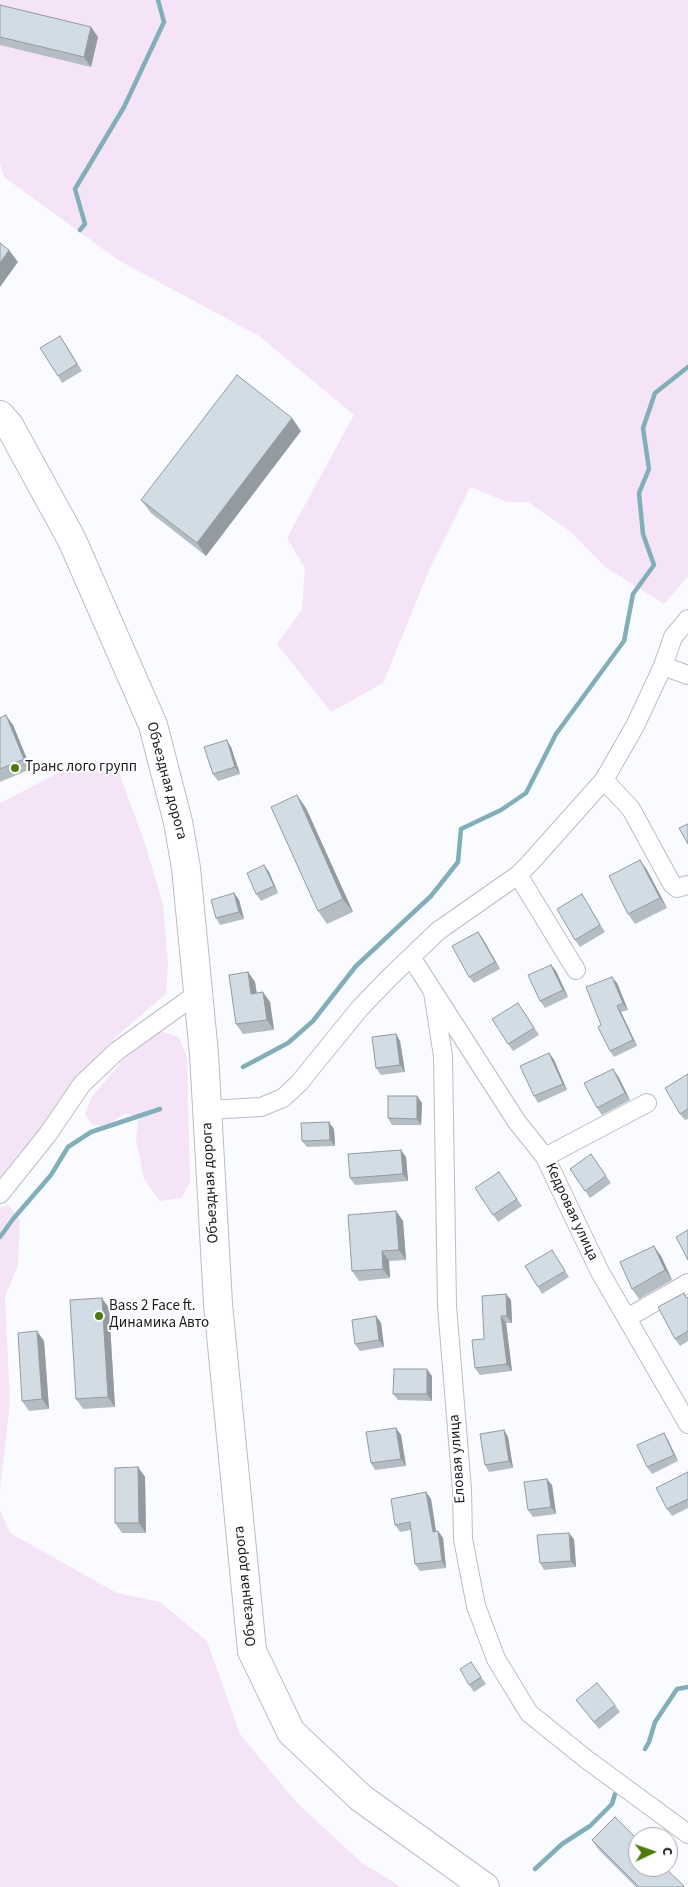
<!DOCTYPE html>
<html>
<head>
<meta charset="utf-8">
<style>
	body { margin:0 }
	#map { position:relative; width:688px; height:1887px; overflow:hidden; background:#f9fbff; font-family:"Source Sans 3",sans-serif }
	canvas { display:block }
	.north { position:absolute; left:628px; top:1827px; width:50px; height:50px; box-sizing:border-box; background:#fff; border:1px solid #a4a4a6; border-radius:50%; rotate:87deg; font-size:14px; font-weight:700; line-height:20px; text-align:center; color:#1b1c20 }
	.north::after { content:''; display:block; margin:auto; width:18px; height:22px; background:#4c7c06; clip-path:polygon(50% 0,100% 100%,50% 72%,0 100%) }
</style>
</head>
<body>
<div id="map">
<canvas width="688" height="1887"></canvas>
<div class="north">С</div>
</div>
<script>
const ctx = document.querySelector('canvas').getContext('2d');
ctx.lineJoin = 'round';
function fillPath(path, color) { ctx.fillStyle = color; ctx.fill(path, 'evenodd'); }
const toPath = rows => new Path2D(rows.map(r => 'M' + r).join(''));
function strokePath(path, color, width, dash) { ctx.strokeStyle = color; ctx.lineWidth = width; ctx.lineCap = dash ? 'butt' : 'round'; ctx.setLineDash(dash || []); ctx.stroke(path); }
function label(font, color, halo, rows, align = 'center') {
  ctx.font = font + ' "Source Sans 3",sans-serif'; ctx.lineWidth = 4; ctx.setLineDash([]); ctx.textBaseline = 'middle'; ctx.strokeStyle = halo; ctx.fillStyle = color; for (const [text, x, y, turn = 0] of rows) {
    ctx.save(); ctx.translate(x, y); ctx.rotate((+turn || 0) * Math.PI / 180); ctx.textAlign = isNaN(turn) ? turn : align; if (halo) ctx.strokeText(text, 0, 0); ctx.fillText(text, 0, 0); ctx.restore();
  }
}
const green = toPath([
	[0,0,688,0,688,576,664,604,605,567,571,532,528,502,507,502,470,487,430,568,383,683,331,712,277,644,302,610,305,568,287,538,354,415,259,336,118,260,4,177,0,164],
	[103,762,120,775,145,844,163,904,168,964,166,994,119,1034,73,1081,30,1149,0,1182,0,803,72,766],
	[160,1031,179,1037,187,1058,190,1182,182,1198,160,1201,144,1179,136,1139,138,1122,135,1117,126,1113,106,1126,93,1125,85,1114,92,1097,123,1060],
	[8,1205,20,1220,18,1265,5,1297,10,1403,0,1490,0,1207],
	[0,1510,10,1533,117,1593,160,1602,207,1641,240,1734,296,1802,361,1862,401,1887,0,1887]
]);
const stream = toPath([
	[80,230,85,224,75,189,124,107,164,22,158,0],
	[243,1067,288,1043,313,1021,356,966,431,896,458,862,461,829,501,810,526,793,556,734,624,641,633,594,654,565,643,534,639,493,649,469,643,428,655,393,688,367],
	[0,1237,13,1219,51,1175,68,1147,91,1132,160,1109],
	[645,1749,649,1742,655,1722,677,1689,688,1687],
	[535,1869,562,1844,590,1826,612,1804,615,1794]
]);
const minor = toPath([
	[663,666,688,675],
	[604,780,631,809,672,884,677,888,688,885],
	[518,875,576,970],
	[411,957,517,1122,545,1157,600,1272,688,1424],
	[433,992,443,1056,447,1306,462,1490,463,1539,476,1606,496,1659,529,1713,586,1759,688,1834],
	[207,1110,261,1107,283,1098,299,1083,360,1008,390,977,438,931,518,875,530,863,604,780,635,726,663,666,673,637,688,619],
	[545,1157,647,1103],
	[0,1194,48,1134,82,1084,117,1051,198,993],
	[627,1318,688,1283]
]);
const primary = toPath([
	[0,415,9,425,72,540,153,725,178,822,186,868,204,1054,218,1304,252,1651,291,1732,361,1798,485,1887]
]);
const wall = toPath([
	[0,5,91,27,98,37,91,67,0,45],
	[65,343,82,371,62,383,58,376],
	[301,431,206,556,151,513,141,500],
	[0,718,13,725,31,769,0,782],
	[231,747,240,774,218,781,213,774],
	[306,808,353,912,327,924,318,911],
	[640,860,647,870,667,908,635,924,628,914],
	[264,865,269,872,278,893,261,901,256,894],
	[234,893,239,900,244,919,220,925,216,918],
	[582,894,605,932,580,947,575,940],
	[478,932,483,939,500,969,474,983,469,977],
	[551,965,556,971,568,997,545,1008,540,1001],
	[248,972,255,982,257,993,270,1002,274,1030,243,1034,236,1024],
	[617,983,628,1010,621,1012,637,1046,614,1057,610,1051,601,1025],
	[523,1010,539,1035,513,1051,508,1044],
	[396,1034,400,1041,405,1072,381,1075,376,1068],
	[549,1053,554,1060,567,1090,538,1103,534,1096],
	[688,1074,688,1119,685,1120,680,1114],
	[618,1076,630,1100,602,1115,597,1108],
	[417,1096,422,1103,421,1125,392,1125,388,1118],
	[334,1129,335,1146,307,1147,302,1141],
	[591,1154,611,1183,590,1198,570,1169],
	[406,1157,408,1181,355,1185,350,1178],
	[499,1172,522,1206,498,1222,475,1188],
	[396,1211,403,1221,406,1260,389,1261,390,1278,359,1281,352,1271],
	[552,1250,569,1277,542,1294,538,1287],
	[661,1256,672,1280,639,1299,632,1289],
	[688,1297,688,1341,680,1346,675,1339,687,1298],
	[511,1300,512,1323,506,1323,512,1371,480,1375,475,1368,484,1339],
	[109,1308,115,1407,83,1409,76,1399],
	[376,1316,381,1323,384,1347,360,1351,355,1344],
	[44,1341,49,1409,29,1411,22,1401],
	[432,1376,432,1401,398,1400,393,1394],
	[396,1428,401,1435,406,1466,375,1470,371,1463],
	[504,1430,508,1437,513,1468,489,1472,485,1465],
	[664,1433,668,1440,678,1461,652,1474,647,1467],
	[138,1467,145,1477,146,1533,122,1533,115,1523],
	[688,1472,688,1508,672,1516,667,1509],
	[552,1485,556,1514,533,1517,528,1510],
	[426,1492,431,1499,436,1531,438,1531,443,1538,446,1568,420,1571,415,1564,411,1530,400,1532,395,1525],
	[574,1539,576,1567,544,1570,540,1563],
	[471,1662,486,1684,474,1692,469,1685],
	[576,1700,615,1705,620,1712,599,1729],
	[592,1840,664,1867,684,1887,636,1887,599,1850]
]);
const shadedWall = toPath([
	[91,27,98,37,91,67,84,57],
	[9,250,18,262,0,287,0,263],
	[292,418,301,431,206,556,197,543],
	[6,715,13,725,31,769,24,759],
	[227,740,231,747,240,774,235,767],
	[297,795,306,808,353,912,343,899],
	[640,860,647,870,667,908,660,898],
	[264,865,269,872,278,893,274,886],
	[234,893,239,900,244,919,239,912],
	[478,932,483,939,500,969,495,962],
	[551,965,556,971,568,997,563,990],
	[248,972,255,982,258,1004,251,994],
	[612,977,617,983,628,1010,623,1003],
	[263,992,270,1002,274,1030,267,1020],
	[617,1006,621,1012,637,1046,633,1040],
	[396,1034,400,1041,405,1072,400,1065],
	[549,1053,554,1060,567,1090,563,1084],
	[613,1069,618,1076,630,1100,625,1093],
	[417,1096,422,1103,421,1125,417,1119],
	[329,1122,334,1129,335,1146,330,1140],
	[401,1150,406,1157,408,1181,403,1174],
	[396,1211,403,1221,406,1260,399,1250],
	[654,1246,661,1256,672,1280,665,1270],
	[382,1251,389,1261,390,1278,383,1269],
	[506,1294,511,1300,512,1323,507,1316],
	[102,1298,109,1308,115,1407,108,1397],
	[376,1316,381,1323,384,1347,379,1340],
	[501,1316,506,1323,512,1371,507,1364],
	[37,1331,44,1341,49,1409,42,1399],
	[427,1369,432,1376,432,1401,427,1394],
	[396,1428,401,1435,406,1466,401,1459],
	[504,1430,508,1437,513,1468,509,1461],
	[664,1433,668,1440,678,1461,674,1455],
	[138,1467,145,1477,146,1533,139,1523],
	[547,1479,552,1485,556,1514,551,1507],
	[426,1492,431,1499,437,1538,433,1532],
	[438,1531,443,1538,446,1568,442,1561],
	[569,1533,574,1539,576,1567,571,1561]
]);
const building = toPath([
	[0,5,91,27,84,57,0,37,0,5],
	[0,243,9,250,0,263,0,243],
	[60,336,77,364,58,376,40,348,60,336],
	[237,375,292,418,197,543,141,500,237,375],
	[6,715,24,759,0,769,0,718,6,715],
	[227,740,235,767,213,774,204,747,227,740],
	[297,795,343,899,318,911,271,807,297,795],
	[688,824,688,844,679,828,688,824],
	[640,860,660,898,628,914,609,876,640,860],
	[264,865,274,886,256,894,247,873,264,865],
	[234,893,239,912,216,918,211,900,234,893],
	[582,894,600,925,575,940,557,909,582,894],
	[478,932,495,962,469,977,452,946,478,932],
	[551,965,563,990,540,1001,528,975,551,965],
	[248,972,251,994,263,992,267,1020,236,1024,229,975,248,972],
	[612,977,623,1003,617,1006,633,1040,610,1051,598,1027,601,1025,586,987,612,977],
	[518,1003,534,1028,508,1044,492,1019,518,1003],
	[396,1034,400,1065,376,1068,372,1037,396,1034],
	[549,1053,563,1084,534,1096,520,1066,549,1053],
	[613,1069,625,1093,597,1108,584,1083,613,1069],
	[688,1074,688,1109,680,1114,665,1088,688,1074],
	[388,1096,417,1096,417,1119,388,1118,388,1096],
	[329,1122,330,1140,302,1141,301,1123,329,1122],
	[401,1150,403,1174,350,1178,348,1154,401,1150],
	[591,1154,606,1176,585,1191,570,1169,591,1154],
	[499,1172,517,1199,493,1215,475,1188,499,1172],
	[396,1211,399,1250,382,1251,383,1269,352,1271,348,1215,396,1211],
	[688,1230,688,1260,676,1237,688,1230],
	[654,1246,665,1270,632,1289,620,1262,654,1246],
	[552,1250,565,1271,538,1287,525,1266,552,1250],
	[684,1293,686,1298,688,1297,688,1331,675,1339,658,1307,684,1293],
	[506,1294,507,1316,501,1316,507,1364,475,1368,472,1340,484,1339,482,1296,506,1294],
	[102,1298,108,1397,76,1399,70,1300,102,1298],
	[376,1316,379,1340,355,1344,352,1320,376,1316],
	[37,1331,42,1399,22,1401,18,1333,37,1331],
	[394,1369,427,1369,427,1394,393,1394,394,1369],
	[396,1428,401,1459,371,1463,366,1432,396,1428],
	[504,1430,509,1461,485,1465,480,1434,504,1430],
	[664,1433,674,1455,647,1467,637,1445,664,1433],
	[138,1467,139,1523,115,1523,115,1468,138,1467],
	[688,1472,688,1499,667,1509,656,1488,688,1472],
	[547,1479,551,1507,528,1510,524,1482,547,1479],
	[426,1492,433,1532,438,1531,442,1561,415,1564,410,1522,395,1525,391,1499,426,1492],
	[569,1533,571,1561,540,1563,537,1535,569,1533],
	[471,1662,481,1677,469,1685,460,1669,471,1662],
	[597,1683,615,1705,594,1722,576,1700,597,1683],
	[615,1817,638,1840,638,1867,664,1867,684,1886,683,1887,639,1887,592,1840,615,1817]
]);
const markers = [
	[15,768,5,"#4c7c06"],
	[99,1316,5,"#4c7c06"]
];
const poiNames = [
	["Транс лого групп",25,768],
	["Bass 2 Face ft.",109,1307],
	["Динамика Авто",109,1324]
];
const streetNames = [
	["Объездная дорога",166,781,75],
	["Объездная дорога",211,1183,-93],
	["Кедровая улица",571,1212,65],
	["Еловая улица",458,1459,-94],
	["Объездная дорога",246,1586,-96]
];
fillPath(green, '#f5e3f7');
strokePath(stream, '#81afb9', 4.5);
strokePath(minor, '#b9bdc7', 20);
strokePath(primary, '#b9bdc7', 30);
strokePath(minor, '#fff', 18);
strokePath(primary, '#fff', 28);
fillPath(wall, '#b5bdc4');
fillPath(shadedWall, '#939aa0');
fillPath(building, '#d2dce4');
strokePath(building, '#939aa0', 1);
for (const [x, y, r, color] of markers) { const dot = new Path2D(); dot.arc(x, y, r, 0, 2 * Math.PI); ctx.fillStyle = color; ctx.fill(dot); strokePath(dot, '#fff', 2); }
label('15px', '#1b1c20', '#fff', poiNames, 'left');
label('15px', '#1b1c20', '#fff', streetNames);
</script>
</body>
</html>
